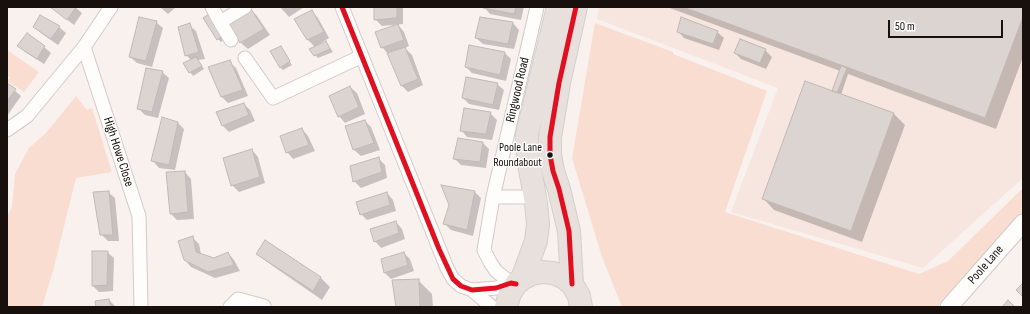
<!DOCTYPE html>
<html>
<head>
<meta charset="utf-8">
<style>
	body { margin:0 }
	#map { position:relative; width:1030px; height:314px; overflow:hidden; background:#f9f1ee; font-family:"Sofia Sans Condensed",sans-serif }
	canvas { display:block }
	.frame { position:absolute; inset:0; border:8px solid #18100c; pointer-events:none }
	.scale { position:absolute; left:888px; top:20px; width:115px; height:18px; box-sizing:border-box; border:2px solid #18100c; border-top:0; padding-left:5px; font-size:12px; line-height:14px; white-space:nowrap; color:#18100c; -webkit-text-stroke:3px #fff; paint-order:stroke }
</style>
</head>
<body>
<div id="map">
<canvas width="1030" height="314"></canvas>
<div class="frame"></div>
<div class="scale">50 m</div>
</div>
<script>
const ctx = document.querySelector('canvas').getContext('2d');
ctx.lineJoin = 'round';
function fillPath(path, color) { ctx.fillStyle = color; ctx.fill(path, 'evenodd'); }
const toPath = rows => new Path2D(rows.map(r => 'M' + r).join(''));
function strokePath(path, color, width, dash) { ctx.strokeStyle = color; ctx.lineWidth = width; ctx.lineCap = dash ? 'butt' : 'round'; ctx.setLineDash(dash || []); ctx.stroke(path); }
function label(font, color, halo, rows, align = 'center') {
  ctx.font = font + ' "Sofia Sans Condensed",sans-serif'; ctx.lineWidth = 3; ctx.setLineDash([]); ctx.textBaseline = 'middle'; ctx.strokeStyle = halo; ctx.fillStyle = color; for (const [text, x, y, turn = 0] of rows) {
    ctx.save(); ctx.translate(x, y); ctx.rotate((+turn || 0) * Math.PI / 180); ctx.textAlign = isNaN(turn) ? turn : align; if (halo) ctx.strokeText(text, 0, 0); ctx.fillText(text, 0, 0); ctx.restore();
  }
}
const built = toPath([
	[599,7,1023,7,1023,178,923,268,731,212,778,88,597,19]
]);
const green = toPath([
	[595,23,673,52,673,54,767,91,725,212,919,274,948,261,1023,188,1023,212,953,291,937,307,622,307,602,257,572,158],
	[7,50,39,72,24,92,7,81,10,78,7,75],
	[76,96,87,110,92,108,112,172,76,178,53,271,42,307,7,307,7,216,12,207,15,174,29,148,46,133]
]);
const shadow = toPath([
	[51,7,75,7,82,13,74,25],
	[160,7,176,7,168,14],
	[280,7,304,7,289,17],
	[375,7,403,7,403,24,382,26,375,19],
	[484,7,524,7,521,20,490,14],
	[667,7,1023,7,1023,57,996,129,848,74,841,95,894,114,905,125,862,242,774,210,763,198,832,92,840,71],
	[251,10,257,16,270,35,248,49,241,43,228,24],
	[312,12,318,18,329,38,319,44,319,45,326,42,333,52,318,58,315,55,315,47,308,40,296,20],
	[209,15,225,39,221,42,218,39],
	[156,22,163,28,152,67,137,63,130,57],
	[513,23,519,30,514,49,483,44,476,38],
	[189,25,196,31,205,59,198,60,204,69,193,76,184,64,191,60,186,55],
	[398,25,404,32,409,46,405,48,412,55,423,85,408,92,401,85,388,54,382,47],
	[34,27,59,27,66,33,58,45,41,33],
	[678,31,717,32,724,38,719,50,684,38],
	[19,46,44,47,51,53,44,64,25,52],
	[281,47,292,65,283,70,280,67],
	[765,50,772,57,766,69,741,59,735,53],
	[505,53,511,59,506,81,472,73,466,67],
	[229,62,236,68,248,96,228,103,221,96],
	[162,72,169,78,158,118,145,115,138,108],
	[7,84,21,96,7,116],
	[497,84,504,90,499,110,469,104,463,98],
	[350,87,357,93,365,114,345,123,339,116],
	[244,104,250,110,255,121,229,132,223,126],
	[490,113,497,120,492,140,467,137,461,130],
	[365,121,371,127,380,150,361,156,354,150,346,126],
	[178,123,184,129,175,170,159,168,153,161],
	[302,129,308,136,315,151,293,159,287,152],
	[483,143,489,149,486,168,461,165,455,159],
	[252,150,258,157,265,183,239,192,232,185],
	[378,158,385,165,387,178,361,188,354,181],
	[185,172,191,179,194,219,177,220,171,214],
	[108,192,115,198,119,241,108,241,101,234],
	[475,192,481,198,473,236,451,230,444,223],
	[387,193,393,200,396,211,367,220,361,214],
	[396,222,402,229,405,239,381,248,375,241],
	[192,237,199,244,201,254,214,259,228,253,234,260,240,271,215,278,191,267,185,260],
	[266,242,321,278,330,287,322,300,267,262,257,253],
	[93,252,107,252,114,258,113,291,99,292,93,286],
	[404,253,410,259,414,271,391,279,385,273,382,260],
	[418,280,432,294,433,307,397,307],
	[109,300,116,307,97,307]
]);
const building = toPath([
	[50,7,76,7,67,20,50,7],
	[374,7,397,7,397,18,374,20,374,7],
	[483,7,516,7,514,14,483,8,483,7],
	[683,7,1023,7,1023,17,985,118,683,7],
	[251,9,264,29,240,43,227,24,251,9],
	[312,10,324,32,307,40,294,19,312,10],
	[209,14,223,36,217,40,203,18,209,14],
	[40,15,60,26,51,39,33,27,40,15],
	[139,17,157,21,146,61,129,57,139,17],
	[480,17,513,22,508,44,475,38,480,17],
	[681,17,718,31,713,44,677,32,681,17],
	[190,23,199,52,185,56,178,27,190,23],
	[398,24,404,40,381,48,375,32,398,24],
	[27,33,45,46,37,59,17,46,27,33],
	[740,39,766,49,760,63,734,53,740,39],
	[326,41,330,49,314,56,309,49,326,41],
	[469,45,505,52,500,75,465,67,469,45],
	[281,46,290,61,280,68,270,51,281,46],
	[405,47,418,79,401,86,387,53,405,47],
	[196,57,202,66,189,73,183,63,196,57],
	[230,60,243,90,221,97,208,67,230,60],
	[841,66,847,68,837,93,832,91,841,66],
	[146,68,163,71,152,112,137,109,146,68],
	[466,77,498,83,493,105,462,98,466,77],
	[805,81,894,113,851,231,762,199,805,81],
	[7,83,16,89,7,101,7,83],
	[350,86,359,107,338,117,329,96,350,86],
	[244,103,249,115,222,126,216,112,244,103],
	[464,108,491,112,486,134,460,131,464,108],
	[162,117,178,122,169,165,151,161,162,117],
	[365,120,374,143,353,150,345,126,365,120],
	[302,128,309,145,286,153,280,136,302,128],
	[458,138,483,142,480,162,453,159,458,138],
	[252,149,260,177,231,186,223,158,252,149],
	[379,157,382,172,353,182,350,166,379,157],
	[185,171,188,212,170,214,166,172,185,171],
	[441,185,475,191,467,230,443,224,449,205,441,185],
	[109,191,113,235,100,235,93,192,109,191],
	[387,192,390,205,360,215,356,202,387,192],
	[396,221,399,233,374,242,370,229,396,221],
	[193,236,196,252,214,258,228,252,234,265,208,272,184,260,178,241,193,236],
	[265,240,321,277,313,291,256,254,265,240],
	[92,251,108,251,107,285,92,286,92,251],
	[404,252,408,265,384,273,381,259,404,252],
	[419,279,420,307,396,307,392,280,419,279],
	[1023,283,1023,297,1016,290,1023,283],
	[109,299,111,307,96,307,95,301,109,299],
	[1008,300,1015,307,1002,307,1008,300]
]);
const minor = toPath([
	[111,7,84,47,139,216,141,307],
	[212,7,220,22],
	[342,7,447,268,453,279,461,286,472,290,492,307],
	[231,40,220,22,245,7],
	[245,58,273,98,362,56],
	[7,130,27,116,84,47],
	[493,197,535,197],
	[511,283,496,271,490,262,484,250,493,197,537,7],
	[472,290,496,288,511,283,516,284],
	[230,307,238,299,264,306]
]);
const tertiary = toPath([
	[949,307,1023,223]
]);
const trunk = toPath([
	[522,279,536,241,538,224,536,203,528,158,527,134,558,7],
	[572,284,569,231,559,189,553,171,550,155,550,137,559,83,576,7],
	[506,307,510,293,516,284,522,279,532,274,542,272,553,273,563,277,572,284,579,296,581,307]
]);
const bus1 = toPath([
	[342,7,439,249,453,279,461,286,472,290,496,288,511,283,516,284],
	[572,284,569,231,559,189,553,171,550,155,550,137,559,83,576,7]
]);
const markers = [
	[550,155,3.5,"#18100c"]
];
const busNames = [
	["Poole Lane",542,148],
	["Roundabout",542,163]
];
const streetNames = [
	["Ringwood Road",518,90,-77],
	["High Howe Close",118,152,72],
	["Poole Lane",986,265,-49]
];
fillPath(built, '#f7e6df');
fillPath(green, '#faddd1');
fillPath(shadow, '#0003');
fillPath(building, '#dcd4d1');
strokePath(building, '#c1b9b6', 1);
strokePath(minor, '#d2cac7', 15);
strokePath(tertiary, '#d2cac7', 19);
strokePath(trunk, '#d3cfcd', 24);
strokePath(minor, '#fefdfc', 13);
strokePath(tertiary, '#fefdfc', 17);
strokePath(trunk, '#e8e0dc', 22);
strokePath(bus1, '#e01021', 5);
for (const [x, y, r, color] of markers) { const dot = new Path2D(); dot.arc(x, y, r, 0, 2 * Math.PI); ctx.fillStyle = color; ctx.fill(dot); strokePath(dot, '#fff', 1.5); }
label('12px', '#18100c', '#fff', busNames, 'right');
label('13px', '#18100c', '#fff', streetNames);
</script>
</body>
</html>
